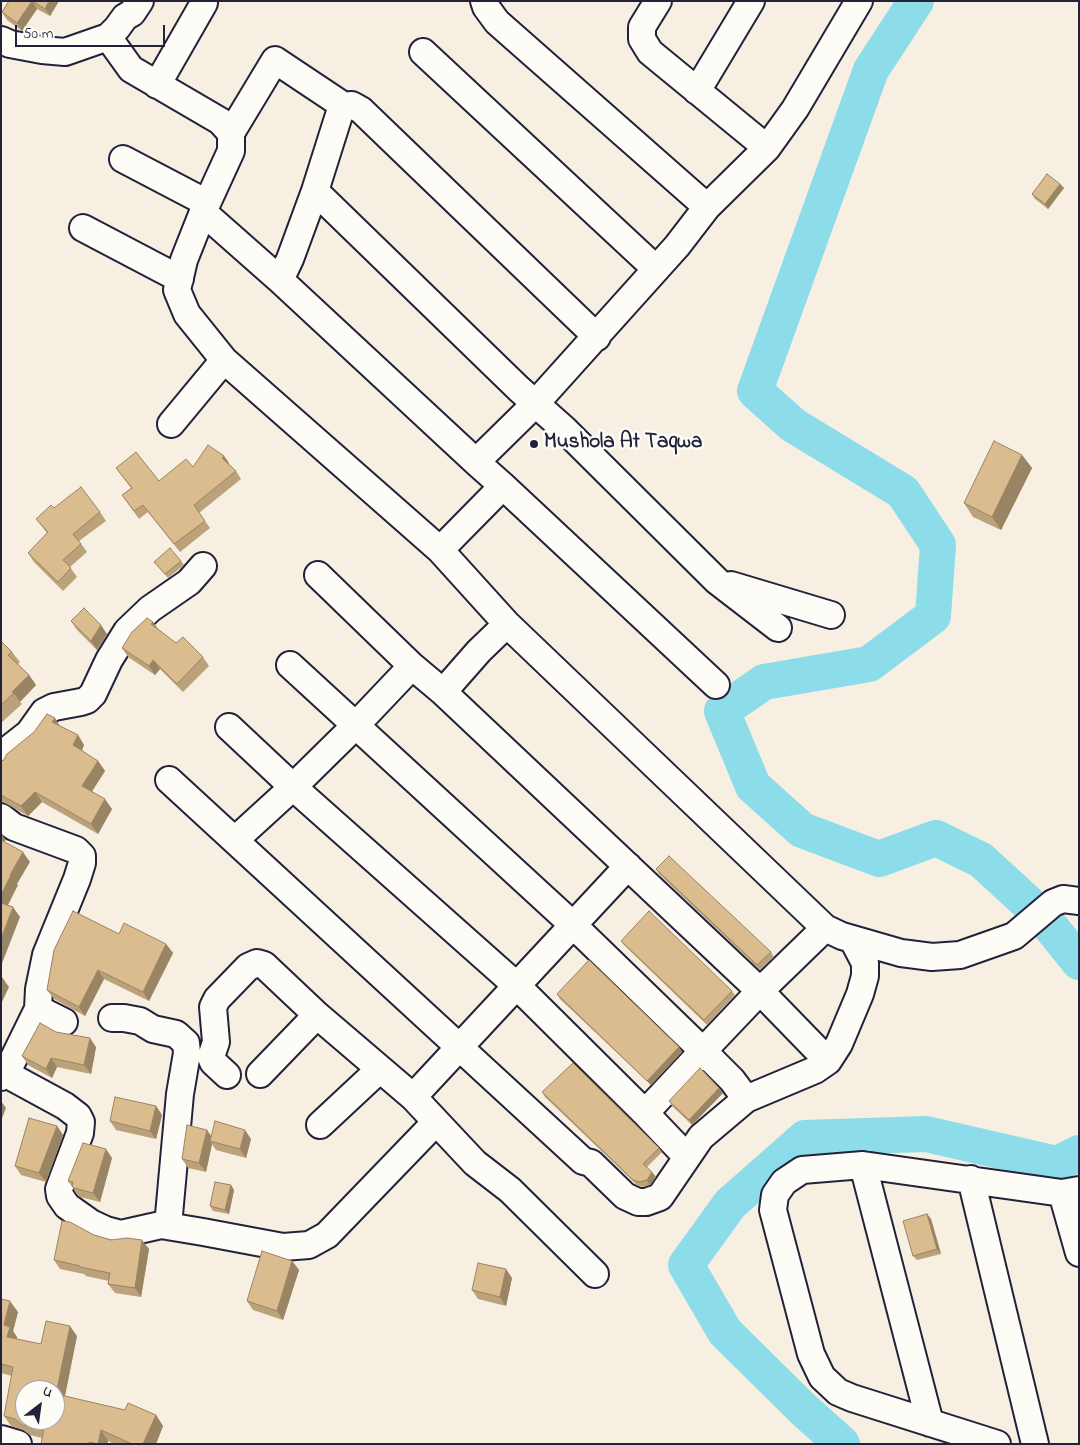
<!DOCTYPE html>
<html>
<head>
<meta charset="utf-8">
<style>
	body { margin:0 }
	#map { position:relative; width:1080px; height:1445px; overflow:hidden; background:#f6efe2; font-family:"Indie Flower",sans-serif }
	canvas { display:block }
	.frame { position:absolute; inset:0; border:2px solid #22223b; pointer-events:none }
	.north { position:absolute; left:15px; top:1380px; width:50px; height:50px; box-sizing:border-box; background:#fdfcf7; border:1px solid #a5a5ac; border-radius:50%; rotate:30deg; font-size:14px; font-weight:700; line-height:20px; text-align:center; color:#22223b }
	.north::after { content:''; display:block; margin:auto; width:18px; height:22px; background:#22223b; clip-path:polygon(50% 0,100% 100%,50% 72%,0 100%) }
	.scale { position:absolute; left:15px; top:25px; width:150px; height:22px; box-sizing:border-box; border:2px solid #22223b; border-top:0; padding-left:6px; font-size:15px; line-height:18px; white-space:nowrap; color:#22223b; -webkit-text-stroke:4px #fdfcf7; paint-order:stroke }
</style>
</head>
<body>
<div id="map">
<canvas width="1080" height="1445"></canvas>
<div class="frame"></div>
<div class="north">U</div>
<div class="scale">50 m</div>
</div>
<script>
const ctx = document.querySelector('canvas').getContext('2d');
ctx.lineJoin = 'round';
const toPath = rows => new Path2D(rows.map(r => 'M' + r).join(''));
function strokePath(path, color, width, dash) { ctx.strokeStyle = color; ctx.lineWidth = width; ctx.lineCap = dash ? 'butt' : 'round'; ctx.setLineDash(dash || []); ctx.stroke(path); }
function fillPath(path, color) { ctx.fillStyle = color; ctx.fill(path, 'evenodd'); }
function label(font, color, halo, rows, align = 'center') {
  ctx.font = font + ' "Indie Flower",sans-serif'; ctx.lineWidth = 5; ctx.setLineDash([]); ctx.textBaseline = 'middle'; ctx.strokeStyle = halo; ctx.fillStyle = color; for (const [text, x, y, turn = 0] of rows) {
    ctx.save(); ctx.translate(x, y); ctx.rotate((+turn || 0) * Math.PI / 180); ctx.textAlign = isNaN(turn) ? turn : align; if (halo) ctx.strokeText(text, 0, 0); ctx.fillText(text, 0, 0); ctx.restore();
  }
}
const river = toPath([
	[916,1,871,70,755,391,793,425,903,492,938,545,933,616,869,664,764,682,722,711,753,786,802,830,879,859,936,838,981,860,1041,915,1079,962],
	[842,1444,804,1410,725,1332,686,1265,730,1204,805,1138,926,1134,1057,1164,1079,1153]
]);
const minor = toPath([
	[484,1,486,7,497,22,707,207],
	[658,1,642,27,642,39,650,52,767,148],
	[108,37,131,69,220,121,231,133,231,151,203,212,184,260,177,290,187,314,224,360,440,550],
	[1,40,10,44,42,50,65,52,108,37,117,28,125,17,132,13,140,1],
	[423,52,656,269],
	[157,85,204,3],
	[697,91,751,1],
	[231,133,275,60,344,106],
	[123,159,207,203],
	[315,191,519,389,564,429,717,581,778,628],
	[203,212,280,280,476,462],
	[83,228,180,279],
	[280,280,290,259,315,191,339,115,344,106,352,105,361,110,597,337],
	[171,424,224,360],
	[503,486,716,685],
	[318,575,412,666,443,692,760,991,828,1061],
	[731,585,831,615],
	[507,624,440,550,503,486,476,462,535,404,677,246,707,207,767,148,795,109,859,1],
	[290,665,573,925,703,1051,760,991,825,928],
	[443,692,479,651,507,624,825,928,842,936,901,953,932,957,960,955,1014,936,1053,903,1063,899,1079,901],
	[229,727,293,787,517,986,645,1113,687,1157],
	[1,755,29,733,44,712,54,707,81,702,87,700,93,694,109,660,127,631,150,609,189,582,203,566],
	[169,780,583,1161,591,1163,625,1196,638,1202,646,1202,660,1197,701,1137,746,1099,732,1080,703,1051,645,1113],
	[1,817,14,827,76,850,82,856,82,863,77,879,46,955,39,989,38,1009],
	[235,840,293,787,356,725,412,666],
	[112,1018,124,1018,140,1021,153,1029,176,1034,186,1043,187,1053,180,1094,168,1226],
	[6,1074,65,1106,78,1116,81,1122,80,1133,59,1189,60,1196,67,1206,91,1223,106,1230,121,1234,161,1225,203,1232,283,1247,309,1245,327,1235,436,1122],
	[260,1074,317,1015],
	[227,1075,213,1062,211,1057,216,1042,213,1007,217,999,248,967,257,963,264,965,317,1015,413,1097,475,1163,510,1190,595,1274],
	[1,1077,6,1074,38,1009,64,1022],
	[413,1097,628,866],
	[746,1099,815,1070,828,1061,839,1044,860,994,865,976,865,963,853,940],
	[320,1125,380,1069],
	[863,1165,930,1423],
	[971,1179,1035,1444],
	[1062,1193,1079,1253],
	[1,1439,18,1444],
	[997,1444,852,1398,838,1392,822,1377,811,1354,773,1210,775,1195,784,1182,802,1170,863,1165,1062,1193,1079,1190]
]);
const wall = toPath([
	[9,1,59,1,50,16,37,9,22,31,7,20,2,12],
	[1060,184,1064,188,1048,209,1035,199,1032,194],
	[1022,455,1032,468,1001,530,973,517,964,503],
	[224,456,229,463,228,464,236,471,241,479,199,513,210,528,180,552,148,512,139,519,122,495,131,488,116,468,159,481,193,467],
	[54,508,100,512,106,521,79,541,87,552,70,567,77,577,63,591,34,562,28,553,47,533,36,519],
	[181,561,184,565,168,578,154,562],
	[71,621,107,634,97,650,77,630],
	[153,622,158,629,176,643,203,657,209,666,183,692,160,669,155,675,128,657,122,648],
	[1,641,12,652,20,662,18,664,29,675,36,685,20,702,22,704,1,723],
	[60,726,78,735,84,745,82,751,98,761,105,771,92,791,112,809,98,834,42,802,28,816,3,802,1,802,1,759,3,761],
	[656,869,771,952,774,957,760,970,659,874],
	[119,934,166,944,173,953,149,1001,104,979,85,1016,54,999,47,990],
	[621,941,732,991,735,995,707,1025,624,945],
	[557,994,679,1047,682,1052,651,1085,560,999],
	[96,1047,91,1074,57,1067,52,1078,28,1065,22,1056],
	[542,1092,659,1148,662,1152,647,1167,656,1177,650,1185,643,1187,637,1185,545,1097],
	[723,1093,692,1125,672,1106,669,1101],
	[156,1106,162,1115,156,1139,116,1130,110,1121],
	[57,1126,63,1135,46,1182,21,1175,15,1166],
	[207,1130,211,1136,251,1139,246,1158,216,1150,212,1144,206,1172,188,1168,182,1159],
	[112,1158,100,1202,80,1197,78,1195,68,1181],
	[234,1190,229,1214,213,1211,210,1206],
	[927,1214,931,1219,941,1254,917,1260,913,1256],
	[94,1235,149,1249,141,1297,115,1293,108,1284,109,1281,86,1276,84,1274,60,1269,54,1260],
	[292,1261,299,1270,283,1320,253,1310,247,1301],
	[512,1278,506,1306,478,1299,472,1290],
	[1,1299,18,1312,13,1331,17,1337,17,1339,41,1344,77,1336,65,1396,125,1410,156,1415,163,1426,156,1444,114,1444,108,1441,108,1444,41,1444,42,1438,30,1435,23,1430,11,1426,4,1416,12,1376,1,1373]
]);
const shadedWall = toPath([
	[32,1,37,9,22,31,17,23],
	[49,1,59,1,50,16,45,9],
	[1060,184,1064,188,1048,209,1045,204],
	[1022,455,1032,468,1001,530,992,517],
	[224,456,229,463,227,466,222,458],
	[153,622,159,631,151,624],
	[101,625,107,634,97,650,91,641],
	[153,660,160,669,155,675,149,666],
	[29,675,36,685,20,702,14,693,12,692],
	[55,718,61,728,52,722],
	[78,735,84,745,79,755,73,745],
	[98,761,105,771,89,796,82,786],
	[35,792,42,802,28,816,21,806],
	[105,799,112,809,98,834,91,824],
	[1,833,6,840,1,845],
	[23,852,30,862,17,884,18,885,5,911,1,906,1,895,10,875],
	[13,907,20,917,1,966,1,939],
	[166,944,173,953,149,1001,143,992],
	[98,970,104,979,85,1016,79,1007],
	[2,977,9,987,1,1004,1,979],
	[90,1038,96,1047,91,1074,84,1065],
	[679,1047,682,1052,651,1085,647,1081],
	[51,1058,57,1067,52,1078,46,1069],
	[719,1088,723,1093,692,1125,689,1120],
	[1,1101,6,1108,1,1121],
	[156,1106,162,1115,156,1139,150,1131],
	[57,1126,63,1135,46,1182,39,1173],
	[207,1130,213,1139,210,1141,212,1144,206,1172,199,1163],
	[245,1130,251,1139,246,1158,240,1149],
	[106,1149,112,1158,100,1202,93,1193],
	[652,1172,656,1177,650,1185,647,1180],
	[231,1185,234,1190,229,1214,225,1210],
	[927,1214,931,1219,941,1254,937,1249],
	[142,1240,149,1249,141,1297,135,1288],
	[292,1261,299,1270,283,1320,277,1311],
	[506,1269,512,1278,506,1306,500,1297],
	[10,1301,18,1312,13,1331,17,1337,15,1348,7,1337,4,1325],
	[70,1326,77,1336,63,1405,56,1394],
	[156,1415,163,1426,156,1444,143,1444],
	[101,1430,108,1441,108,1444,98,1444]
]);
const building = toPath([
	[9,1,49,1,45,9,32,1,17,23,2,12,9,1],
	[1047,174,1060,184,1045,204,1032,194,1047,174],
	[994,441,1022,455,992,517,964,503,994,441],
	[208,445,224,456,222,458,236,471,194,505,205,521,174,544,143,505,134,511,122,495,132,488,116,468,136,452,159,481,186,459,193,467,208,445],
	[81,487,100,512,73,534,81,544,63,560,71,568,58,582,28,553,48,532,36,519,51,505,54,508,81,487],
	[170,548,181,561,165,574,154,562,170,548],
	[84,608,101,625,91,641,71,621,84,608],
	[147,618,153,622,151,624,176,643,183,637,203,657,177,684,153,660,149,666,122,648,132,632,147,618],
	[1,641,12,652,8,655,29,675,12,692,14,693,1,705,1,641],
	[47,714,55,718,52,722,78,735,73,745,98,761,82,786,105,799,91,824,35,792,21,806,1,795,1,759,3,761,7,754,34,732,47,714],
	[1,840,23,852,10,875,11,875,1,895,1,840],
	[669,856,771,952,757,965,656,869,669,856],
	[1,903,13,907,1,939,1,903],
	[73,911,119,934,124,923,166,944,143,992,98,970,79,1007,47,990,54,950,73,911],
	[649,911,732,991,704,1020,621,941,649,911],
	[589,960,679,1047,647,1081,557,994,589,960],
	[40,1023,56,1032,90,1038,84,1065,51,1058,46,1069,22,1056,40,1023],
	[573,1063,659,1148,643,1164,652,1172,647,1180,640,1182,633,1180,542,1092,573,1063],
	[700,1068,719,1088,689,1120,669,1101,700,1068],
	[115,1097,156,1106,150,1131,110,1121,115,1097],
	[29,1118,57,1126,39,1173,15,1166,29,1118],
	[215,1121,245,1130,240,1149,210,1141,215,1121],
	[187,1125,207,1130,199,1163,182,1159,187,1125],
	[83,1143,106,1149,93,1193,74,1188,72,1186,73,1182,68,1181,83,1143],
	[215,1182,231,1185,225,1210,210,1206,215,1182],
	[927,1214,937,1249,913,1256,903,1221,927,1214],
	[62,1221,70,1222,94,1235,111,1240,127,1238,142,1240,135,1288,108,1284,110,1273,80,1267,80,1266,54,1260,62,1221],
	[262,1251,292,1261,277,1311,247,1301,262,1251],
	[478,1263,506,1269,500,1297,472,1290,478,1263],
	[1,1299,10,1301,4,1325,10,1327,7,1337,41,1344,46,1321,70,1326,56,1394,125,1410,128,1403,156,1415,143,1444,132,1444,101,1430,98,1444,89,1442,89,1444,41,1444,44,1429,22,1425,15,1419,4,1416,13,1367,1,1364,1,1299],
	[25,1390,55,1390,55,1420,25,1420,25,1390]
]);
const markers = [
	[534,444,5,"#22223b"]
];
const poiNames = [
	["Mushola At Taqwa",544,444]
];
strokePath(river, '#8cdce9', 36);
strokePath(minor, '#22223b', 30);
strokePath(minor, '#fdfcf7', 26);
fillPath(wall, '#bca27a');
fillPath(shadedWall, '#998463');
fillPath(building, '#dbbc8e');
strokePath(building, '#998463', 1);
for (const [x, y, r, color] of markers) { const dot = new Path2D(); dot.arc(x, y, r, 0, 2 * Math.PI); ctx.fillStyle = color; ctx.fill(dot); strokePath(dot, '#fdfcf7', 2); }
label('bold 21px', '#22223b', '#fdfcf7', poiNames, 'left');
</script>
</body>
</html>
